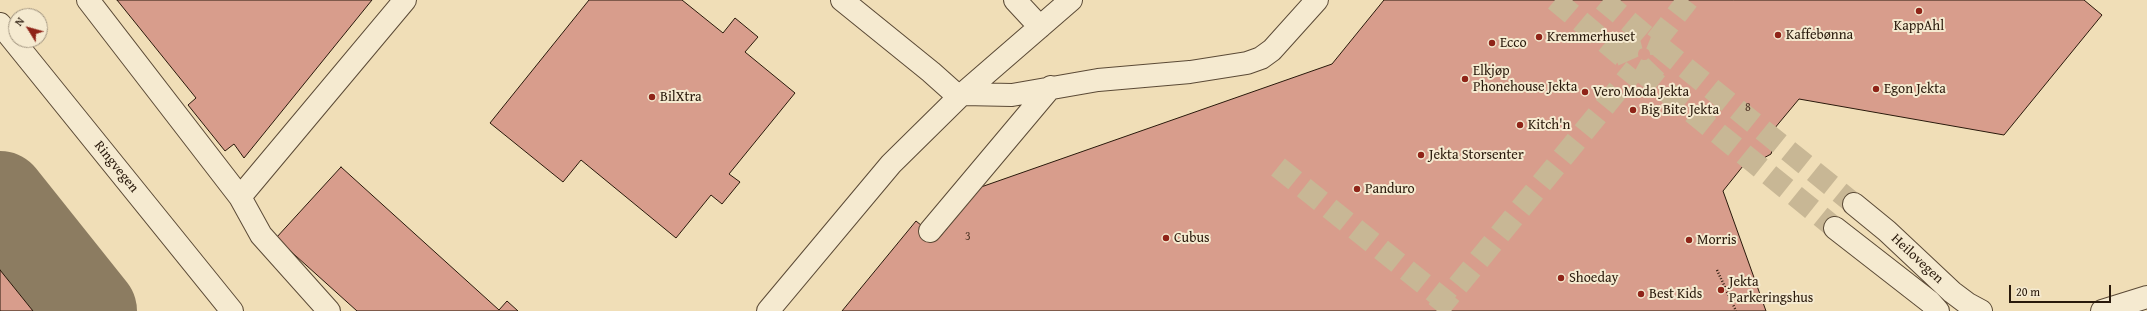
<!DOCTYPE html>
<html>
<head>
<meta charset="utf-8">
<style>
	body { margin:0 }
	#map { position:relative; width:2147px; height:311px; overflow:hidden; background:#f0deb7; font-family:"Gentium Book Plus",serif }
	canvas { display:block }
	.north { position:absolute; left:8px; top:8px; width:40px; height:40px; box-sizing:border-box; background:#f5ead0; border:1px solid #a39681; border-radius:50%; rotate:307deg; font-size:11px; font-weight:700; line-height:16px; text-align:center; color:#29190b }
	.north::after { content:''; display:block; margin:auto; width:14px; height:18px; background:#8f2418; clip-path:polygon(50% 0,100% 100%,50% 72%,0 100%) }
	.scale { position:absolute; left:2009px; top:285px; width:102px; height:18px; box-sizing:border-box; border:2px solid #29190b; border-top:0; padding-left:5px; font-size:12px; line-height:14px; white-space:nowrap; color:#29190b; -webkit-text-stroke:3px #f5ead0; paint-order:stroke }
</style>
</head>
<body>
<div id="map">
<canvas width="2147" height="311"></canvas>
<div class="north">N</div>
<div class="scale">20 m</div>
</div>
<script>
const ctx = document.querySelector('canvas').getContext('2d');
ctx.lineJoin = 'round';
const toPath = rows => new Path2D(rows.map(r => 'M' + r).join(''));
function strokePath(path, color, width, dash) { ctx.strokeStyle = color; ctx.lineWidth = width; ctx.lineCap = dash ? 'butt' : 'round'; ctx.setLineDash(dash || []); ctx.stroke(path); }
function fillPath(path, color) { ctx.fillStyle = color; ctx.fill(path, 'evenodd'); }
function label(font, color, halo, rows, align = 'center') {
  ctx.font = font + ' "Gentium Book Plus",serif'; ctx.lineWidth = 4; ctx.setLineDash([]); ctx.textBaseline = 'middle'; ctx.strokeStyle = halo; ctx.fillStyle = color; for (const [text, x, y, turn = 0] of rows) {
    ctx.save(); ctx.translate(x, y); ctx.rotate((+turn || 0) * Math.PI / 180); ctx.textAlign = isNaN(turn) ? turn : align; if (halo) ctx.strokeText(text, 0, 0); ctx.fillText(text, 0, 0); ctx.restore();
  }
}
const taxiway = toPath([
	[0,197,91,311]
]);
const building = toPath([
	[117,0,372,0,244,158,234,144,225,151,188,105,196,98,117,0],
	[589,0,682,0,723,33,735,18,758,37,745,52,795,93,729,174,740,182,722,204,711,195,676,238,581,160,563,182,490,123,589,0],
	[1384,0,2084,0,2102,15,2004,135,1799,99,1769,135,1774,144,1771,154,1762,159,1751,156,1723,191,1766,311,842,311,916,221,938,239,981,187,1332,64,1384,0],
	[341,167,499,310,507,301,518,311,357,311,276,238,341,167],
	[0,270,33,311,0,311,0,270]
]);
const minorTunnel = toPath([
	[1555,0,1629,62],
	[1603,0,1647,37],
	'1627 54a17 17 0 1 1 34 0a17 17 0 1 1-34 0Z',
	[1656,41,1688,0],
	[1660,47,1854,204],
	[1641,71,1835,228],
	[1278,167,1458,311],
	[1437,311,1635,69]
]);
const path = toPath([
	[1717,270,1736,311]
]);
const minor = toPath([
	[88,0,240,197,261,235,329,311],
	[842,0,931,72,959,97],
	[1015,0,1040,27],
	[0,24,232,311],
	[963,94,1012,95,1098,80,1190,72,1247,63,1261,58,1272,50,1317,0],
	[240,197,405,0],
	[1854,204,1887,231,1952,292,1968,304,1981,311],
	[1835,228,1930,302,1938,311],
	[930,231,1051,87],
	[768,311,891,164,959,97,1071,0],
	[2102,311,2147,297]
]);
const markers = [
	[1919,11,4,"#8f2418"],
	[1778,35,4,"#8f2418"],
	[1539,37,4,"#8f2418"],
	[1492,43,4,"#8f2418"],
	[1465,79,4,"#8f2418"],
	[1876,89,4,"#8f2418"],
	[1585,92,4,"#8f2418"],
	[652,97,4,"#8f2418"],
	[1633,110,4,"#8f2418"],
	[1520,125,4,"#8f2418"],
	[1421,155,4,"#8f2418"],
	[1357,189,4,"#8f2418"],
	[1166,238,4,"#8f2418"],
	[1689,240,4,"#8f2418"],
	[1561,278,4,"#8f2418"],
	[1721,290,4,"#8f2418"],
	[1641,294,4,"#8f2418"]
];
const numberNames = [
	["8",1748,108],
	["3",968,237]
];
const poiNames = [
	["KappAhl",1919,26,"center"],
	["Kaffebønna",1786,35],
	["Kremmerhuset",1547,37],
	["Ecco",1500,43],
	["Elkjøp",1473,71],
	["Phonehouse Jekta",1473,87],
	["Egon Jekta",1884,89],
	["Vero Moda Jekta",1593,92],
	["BilXtra",660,97],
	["Big Bite Jekta",1641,110],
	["Kitch'n",1528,125],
	["Jekta Storsenter",1429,155],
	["Panduro",1365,189],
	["Cubus",1174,238],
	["Morris",1697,240],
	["Shoeday",1569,278],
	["Jekta",1729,282],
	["Parkeringshus",1729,298],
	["Best Kids",1649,294]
];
const streetNames = [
	["Ringvegen",116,167,51],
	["Heilovegen",1917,259,43]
];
strokePath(taxiway, '#8c7c61', 92);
fillPath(building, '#d89d8c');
strokePath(building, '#29190b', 1);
strokePath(minorTunnel, '#c8b795', 22, [22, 11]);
strokePath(minor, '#5b4a36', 24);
strokePath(path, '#29190b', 2.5, [1, 2]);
strokePath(minor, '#f5ead0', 22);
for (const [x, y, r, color] of markers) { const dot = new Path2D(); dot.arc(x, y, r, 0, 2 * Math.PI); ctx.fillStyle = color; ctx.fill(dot); strokePath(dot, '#f5ead0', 1.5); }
label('12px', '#553a2b', null, numberNames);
label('14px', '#29190b', '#f5ead0', poiNames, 'left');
label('14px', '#29190b', '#f5ead0', streetNames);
</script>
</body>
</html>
